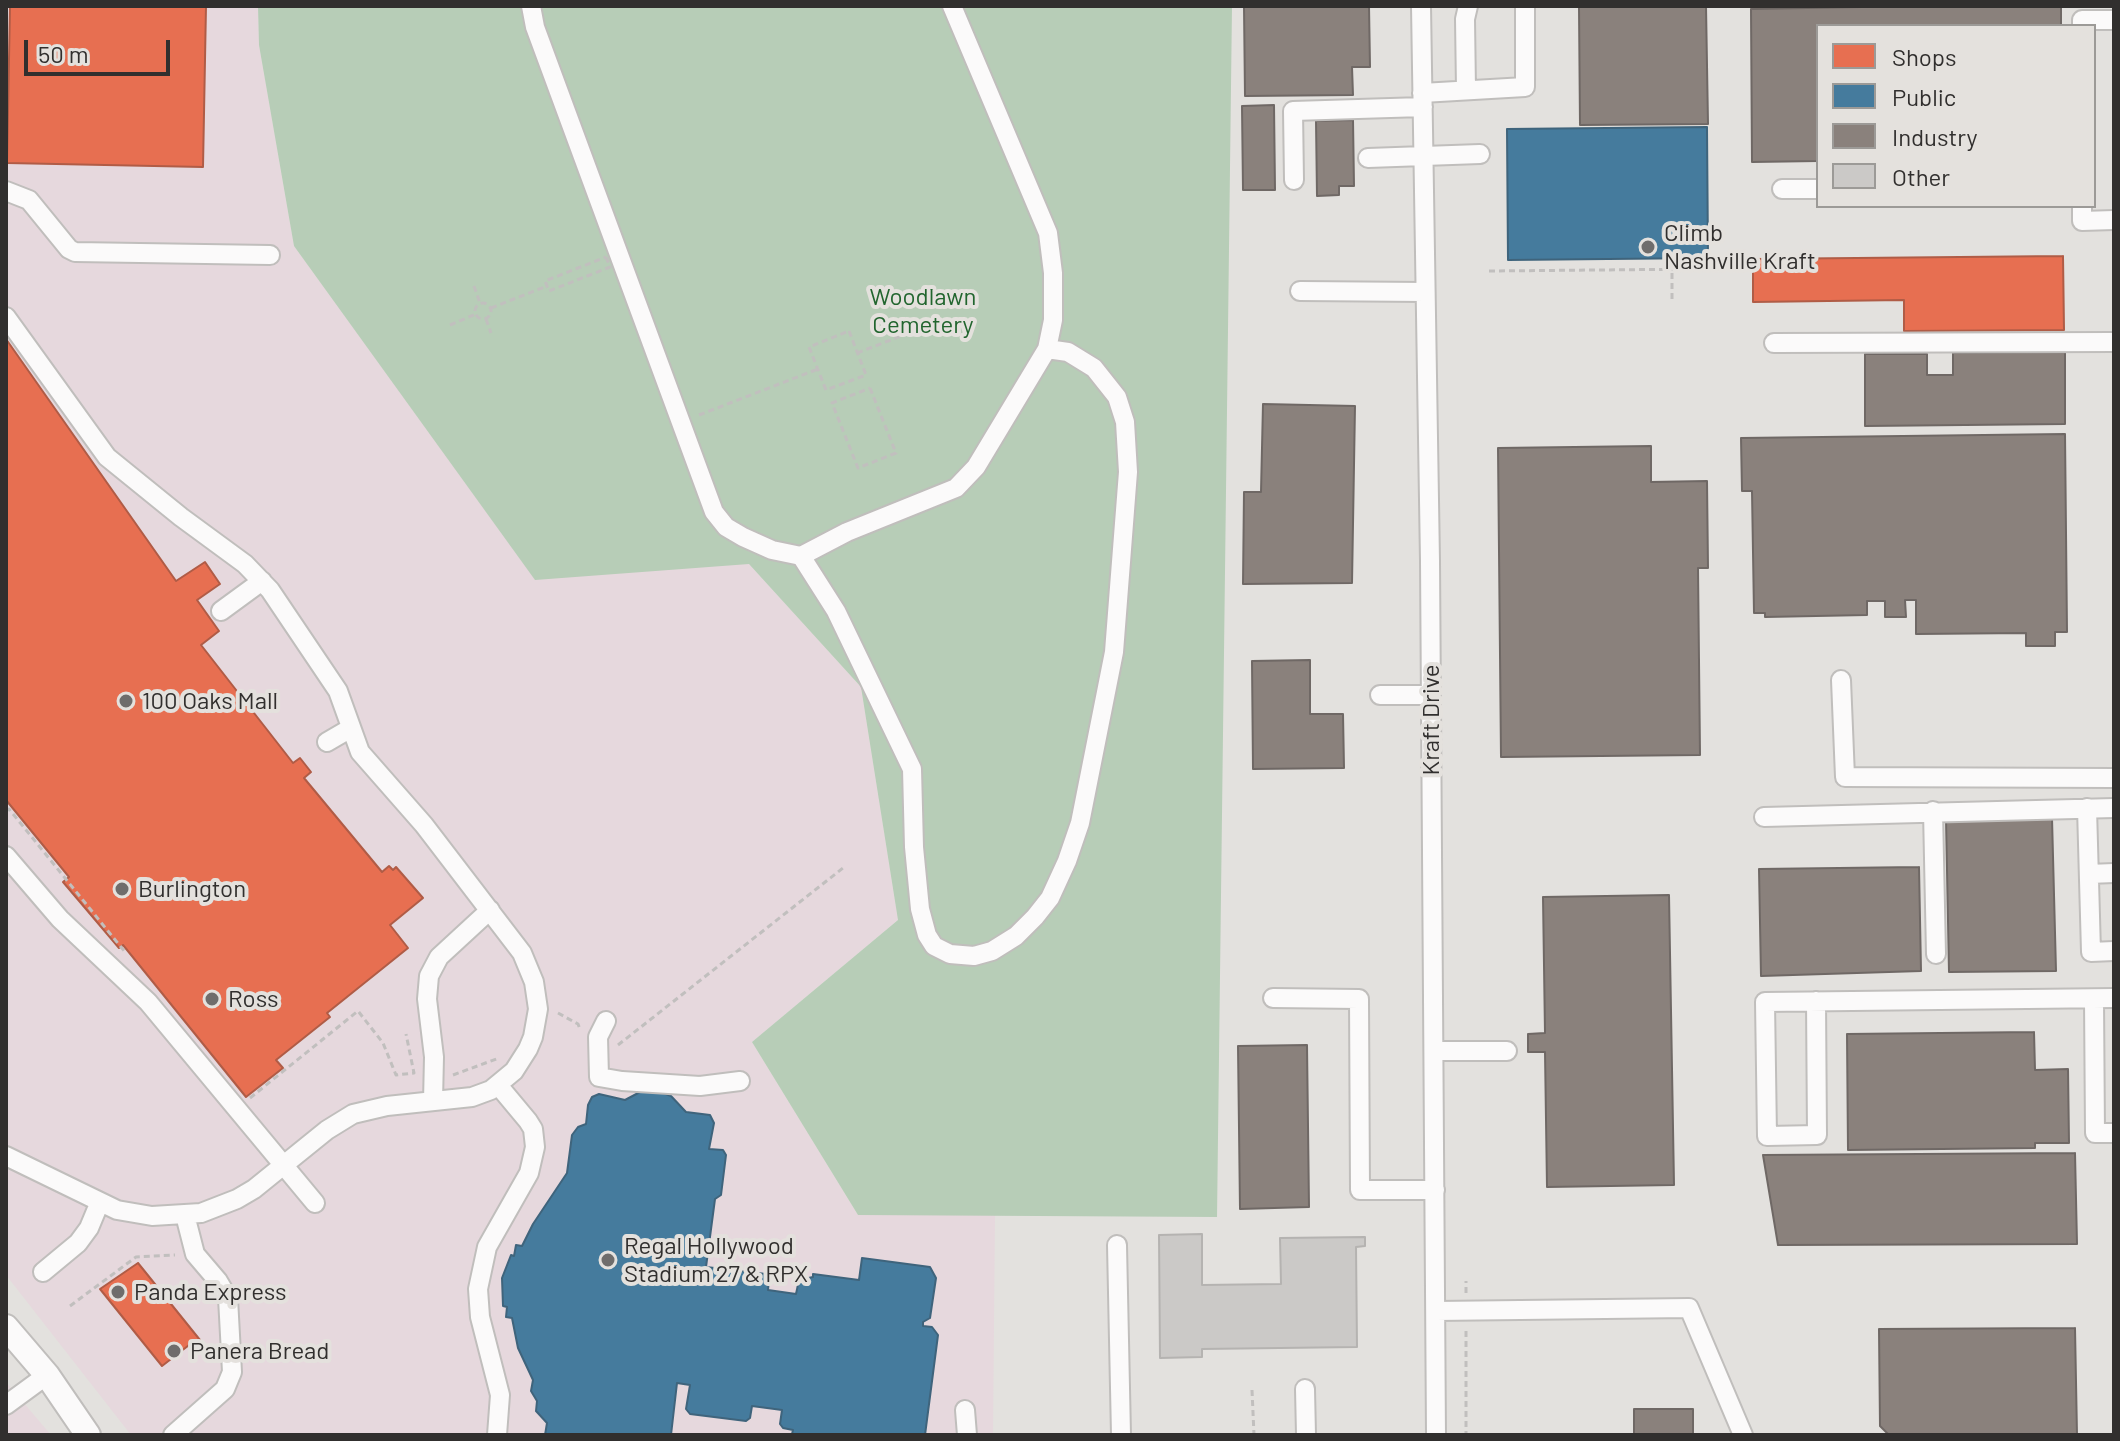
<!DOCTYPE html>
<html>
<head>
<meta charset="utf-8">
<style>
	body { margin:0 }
	#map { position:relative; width:2120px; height:1441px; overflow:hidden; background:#e3e1de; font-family:Barlow,sans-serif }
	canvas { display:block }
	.frame { position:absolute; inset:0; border:8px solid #312f2e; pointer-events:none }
	.legend { position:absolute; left:1816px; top:24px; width:280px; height:184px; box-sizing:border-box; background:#e4e1dd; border:2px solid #9c9a97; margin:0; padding:10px 14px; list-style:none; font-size:24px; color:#312f2e }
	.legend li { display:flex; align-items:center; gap:16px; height:40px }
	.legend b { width:40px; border:2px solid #9c9a97 }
	.scale { position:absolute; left:24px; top:40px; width:146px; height:36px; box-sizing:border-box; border:4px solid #312f2e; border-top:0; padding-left:10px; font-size:24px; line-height:28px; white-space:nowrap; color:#312f2e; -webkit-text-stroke:6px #e4e1dd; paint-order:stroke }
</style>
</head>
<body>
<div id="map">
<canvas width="2120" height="1441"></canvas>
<div class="frame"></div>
<ul class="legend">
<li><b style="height:22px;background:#e76f51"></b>Shops</li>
<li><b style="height:22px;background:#457b9d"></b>Public</li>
<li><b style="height:22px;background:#8a817c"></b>Industry</li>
<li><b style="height:22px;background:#cbc9c7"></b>Other</li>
</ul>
<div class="scale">50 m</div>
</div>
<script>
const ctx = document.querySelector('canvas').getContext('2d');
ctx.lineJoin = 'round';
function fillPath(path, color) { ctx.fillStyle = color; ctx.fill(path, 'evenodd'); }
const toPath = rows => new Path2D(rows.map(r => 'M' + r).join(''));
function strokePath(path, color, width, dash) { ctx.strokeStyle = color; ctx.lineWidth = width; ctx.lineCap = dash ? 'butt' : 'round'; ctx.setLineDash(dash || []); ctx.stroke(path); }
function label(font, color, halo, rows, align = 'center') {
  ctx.font = font + ' Barlow,sans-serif'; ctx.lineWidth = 8; ctx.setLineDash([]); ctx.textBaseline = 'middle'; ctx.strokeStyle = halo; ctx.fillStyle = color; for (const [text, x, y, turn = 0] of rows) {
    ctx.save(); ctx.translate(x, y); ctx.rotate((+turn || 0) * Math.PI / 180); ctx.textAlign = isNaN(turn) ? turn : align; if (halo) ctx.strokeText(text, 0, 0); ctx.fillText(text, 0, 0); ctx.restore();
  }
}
const commercial = toPath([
	[6,6,258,6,259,45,294,246,535,579,689,562,749,564,861,687,898,920,752,1042,858,1215,995,1214,993,1435,131,1435,6,1275],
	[6,1382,51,1435,6,1435]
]);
const green = toPath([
	[258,6,1232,6,1217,1217,858,1215,752,1042,898,920,861,687,749,564,535,580,294,246,259,45]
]);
const shops = toPath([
	[10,6,206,6,203,167,7,163,10,6],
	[2063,256,2064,330,1904,331,1904,300,1753,302,1753,259,2063,256],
	[6,339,176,581,205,562,220,584,197,600,219,631,201,645,293,763,300,758,311,772,304,778,382,872,389,866,393,870,396,867,423,898,390,925,408,948,327,1013,330,1017,276,1060,283,1068,246,1097,123,945,119,948,63,882,69,877,6,800,6,339],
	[138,1263,200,1340,195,1345,193,1342,162,1366,100,1289,138,1263]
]);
const public = toPath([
	[1707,127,1708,258,1508,260,1507,129,1707,127],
	[655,1090,671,1096,686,1112,710,1115,714,1123,709,1149,723,1150,726,1155,721,1195,715,1199,706,1267,766,1274,769,1279,768,1290,796,1294,799,1280,813,1277,813,1274,859,1280,862,1258,930,1267,936,1278,930,1318,923,1322,923,1326,932,1327,938,1335,925,1435,792,1434,793,1430,783,1428,780,1424,782,1410,752,1406,750,1418,746,1421,690,1414,686,1409,690,1385,677,1383,671,1435,545,1435,547,1423,536,1411,537,1401,531,1391,533,1380,518,1348,512,1318,506,1317,507,1307,503,1306,502,1278,511,1255,514,1256,516,1245,522,1246,533,1224,567,1173,572,1135,578,1127,586,1124,588,1105,592,1097,599,1094,625,1100,642,1091,655,1090]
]);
const industry = toPath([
	[1244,6,1369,6,1370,67,1352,67,1353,95,1245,96,1244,6],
	[1706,6,1708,124,1580,125,1579,7,1706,6],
	[1918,6,2061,6,2061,26,1818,26,1818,161,1752,162,1751,9,1918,6],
	[1274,105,1275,190,1243,190,1242,106,1274,105],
	[1353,120,1354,186,1339,186,1339,195,1317,196,1316,121,1353,120],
	[2065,352,2065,424,1865,426,1865,354,1927,354,1927,375,1953,375,1953,353,2065,352],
	[1263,404,1355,406,1352,583,1243,584,1244,492,1261,492,1263,404],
	[2065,434,2067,632,2055,632,2055,646,2026,646,2026,633,1916,634,1916,600,1905,600,1906,617,1885,617,1885,601,1867,601,1867,615,1765,617,1765,613,1754,613,1752,491,1742,491,1741,438,2065,434],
	[1651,446,1651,482,1707,481,1708,568,1698,568,1700,755,1501,757,1498,448,1651,446],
	[1310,660,1310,714,1343,714,1344,768,1253,769,1252,661,1310,660],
	[2052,818,2056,971,1949,972,1946,819,2052,818],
	[1919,867,1921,971,1761,976,1759,869,1919,867],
	[1669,895,1674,1185,1547,1187,1545,1052,1528,1052,1528,1034,1545,1033,1543,897,1669,895],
	[2034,1032,2035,1070,2068,1069,2069,1143,2035,1143,2035,1148,1848,1150,1847,1034,2034,1032],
	[1307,1045,1309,1207,1240,1209,1238,1046,1307,1045],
	[2075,1153,2077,1244,1778,1245,1763,1155,2075,1153],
	[2075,1328,2077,1435,1889,1435,1880,1426,1879,1329,2075,1328],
	[1634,1409,1693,1409,1693,1435,1634,1435,1634,1409]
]);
const building = toPath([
	[1202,1234,1202,1285,1281,1284,1280,1238,1365,1237,1365,1246,1356,1247,1357,1347,1202,1349,1202,1357,1160,1358,1159,1235,1202,1234]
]);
const path = toPath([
	[606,257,610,267,549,291,545,281,606,257],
	[1489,271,1707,269],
	[474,286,480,303],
	[1672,299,1672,271],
	'475 311a8 8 0 1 1 16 0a8 8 0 1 1-16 0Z',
	[491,308,547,286],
	[486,319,491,333],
	[450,325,476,314],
	[849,331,866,375,826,390,809,347,849,331],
	[857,353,927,326],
	[870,388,896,453,858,468,832,403,870,388],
	[699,415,818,369],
	[6,811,9,809,125,952],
	[558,1013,578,1024,580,1029],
	[618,1045,843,868],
	[453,1075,499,1058],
	[250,1098,358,1011,383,1043,396,1075,414,1073,406,1034],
	[1466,1293,1466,1281],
	[70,1306,136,1257,175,1255],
	[1466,1331,1466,1435],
	[1252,1390,1254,1435]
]);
const minor = toPath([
	[531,6,535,27,714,512,726,527,743,537,772,550,801,556,847,532,956,488,976,467,1047,349,1053,320,1053,273,1048,233,952,6],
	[1421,6,1430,561,1436,1435],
	[2082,26,2082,20,2114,20],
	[1466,90,1465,19,1468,6],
	[1422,93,1525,87,1525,6],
	[1368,158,1480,154],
	[1294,180,1293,111,1423,107],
	[1782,189,1818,189],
	[6,191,29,200,69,249,75,252,270,255],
	[2082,206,2082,221,2114,220],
	[1300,291,1425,292],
	[6,317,107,457,181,517,245,564,270,590,338,691,360,752,424,825,522,953,534,982,538,1009,533,1037,528,1049,514,1071,491,1090,472,1097,387,1106,353,1114,327,1130,254,1189,237,1199,201,1213,152,1216,117,1210,6,1156],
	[1774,343,2114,342],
	[801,556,836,611,912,769,914,847,920,909,927,935,934,946,950,954,974,956,992,951,1016,936,1035,917,1050,898,1067,861,1080,823,1114,652,1128,472,1125,422,1117,397,1094,368,1068,352,1047,349],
	[221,611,262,581],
	[1841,680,1845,777,2114,778],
	[1380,695,1431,695],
	[327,742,351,728],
	[2087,808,2091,952,2114,951],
	[1933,811,1936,954],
	[1764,817,2114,808],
	[6,856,60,919,148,1002,315,1203],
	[2089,874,2114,873],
	[1273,998,1359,999,1360,1190,1435,1190],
	[2094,1000,2095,1133,2114,1133],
	[1816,1001,1817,1135,1767,1136,1765,1002,2114,998],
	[606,1021,598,1037,599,1077,622,1081,700,1086,740,1081],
	[1434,1051,1507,1051],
	[433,1101,434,1057,427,999,429,976,439,957,490,910],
	[1117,1245,1121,1435],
	[43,1272,78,1243,89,1228,99,1204],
	[1436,1311,1689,1308,1743,1435],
	[1305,1389,1306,1435],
	[6,1405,47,1375],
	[965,1410,967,1435],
	[173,1435,225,1389,232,1372,228,1298,218,1281,195,1254,185,1215],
	[497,1435,500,1395,480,1317,478,1289,487,1247,529,1173,535,1147,533,1129,528,1121,498,1085]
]);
const major = toPath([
	[6,1327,47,1375,88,1435]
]);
const markers = [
	[1648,247,8,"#6f6d6c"],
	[126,701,8,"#6f6d6c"],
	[122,889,8,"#6f6d6c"],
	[212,999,8,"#6f6d6c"],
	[608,1260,8,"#6f6d6c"],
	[118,1292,8,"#6f6d6c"],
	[174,1351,8,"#6f6d6c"]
];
const poiNames = [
	["Climb",1664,233],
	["Nashville Kraft",1664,261],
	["100 Oaks Mall",142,701],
	["Burlington",138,889],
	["Ross",228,999],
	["Regal Hollywood",624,1246],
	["Stadium 27 & RPX",624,1274],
	["Panda Express",134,1292],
	["Panera Bread",190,1351]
];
const parkNames = [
	["Woodlawn",923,297],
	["Cemetery",923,325]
];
const streetNames = [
	["Kraft Drive",1431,720,-90]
];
fillPath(commercial, '#e6d8dd');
fillPath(green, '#b7cdb7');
fillPath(shops, '#e76f51');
strokePath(shops, '#b05c46', 2);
fillPath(public, '#457b9d');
strokePath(public, '#3f647c', 2);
fillPath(industry, '#8a817c');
strokePath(industry, '#6f6865', 2);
fillPath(building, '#cbc9c7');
strokePath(building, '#b5b3b1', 2);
strokePath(minor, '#c0bebc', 22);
strokePath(major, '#c0bebc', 28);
strokePath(path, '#c1bfbe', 3, [6, 4]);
strokePath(minor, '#fbfafa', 18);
strokePath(major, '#fbfafa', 24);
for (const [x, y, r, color] of markers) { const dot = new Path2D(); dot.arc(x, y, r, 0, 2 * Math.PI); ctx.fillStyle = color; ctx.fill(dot); strokePath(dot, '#e4e1dd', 3); }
label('24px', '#312f2e', '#e4e1dd', poiNames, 'left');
label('24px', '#21652e', '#e4e1dd', parkNames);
label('24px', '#312f2e', '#e4e1dd', streetNames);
</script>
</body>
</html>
